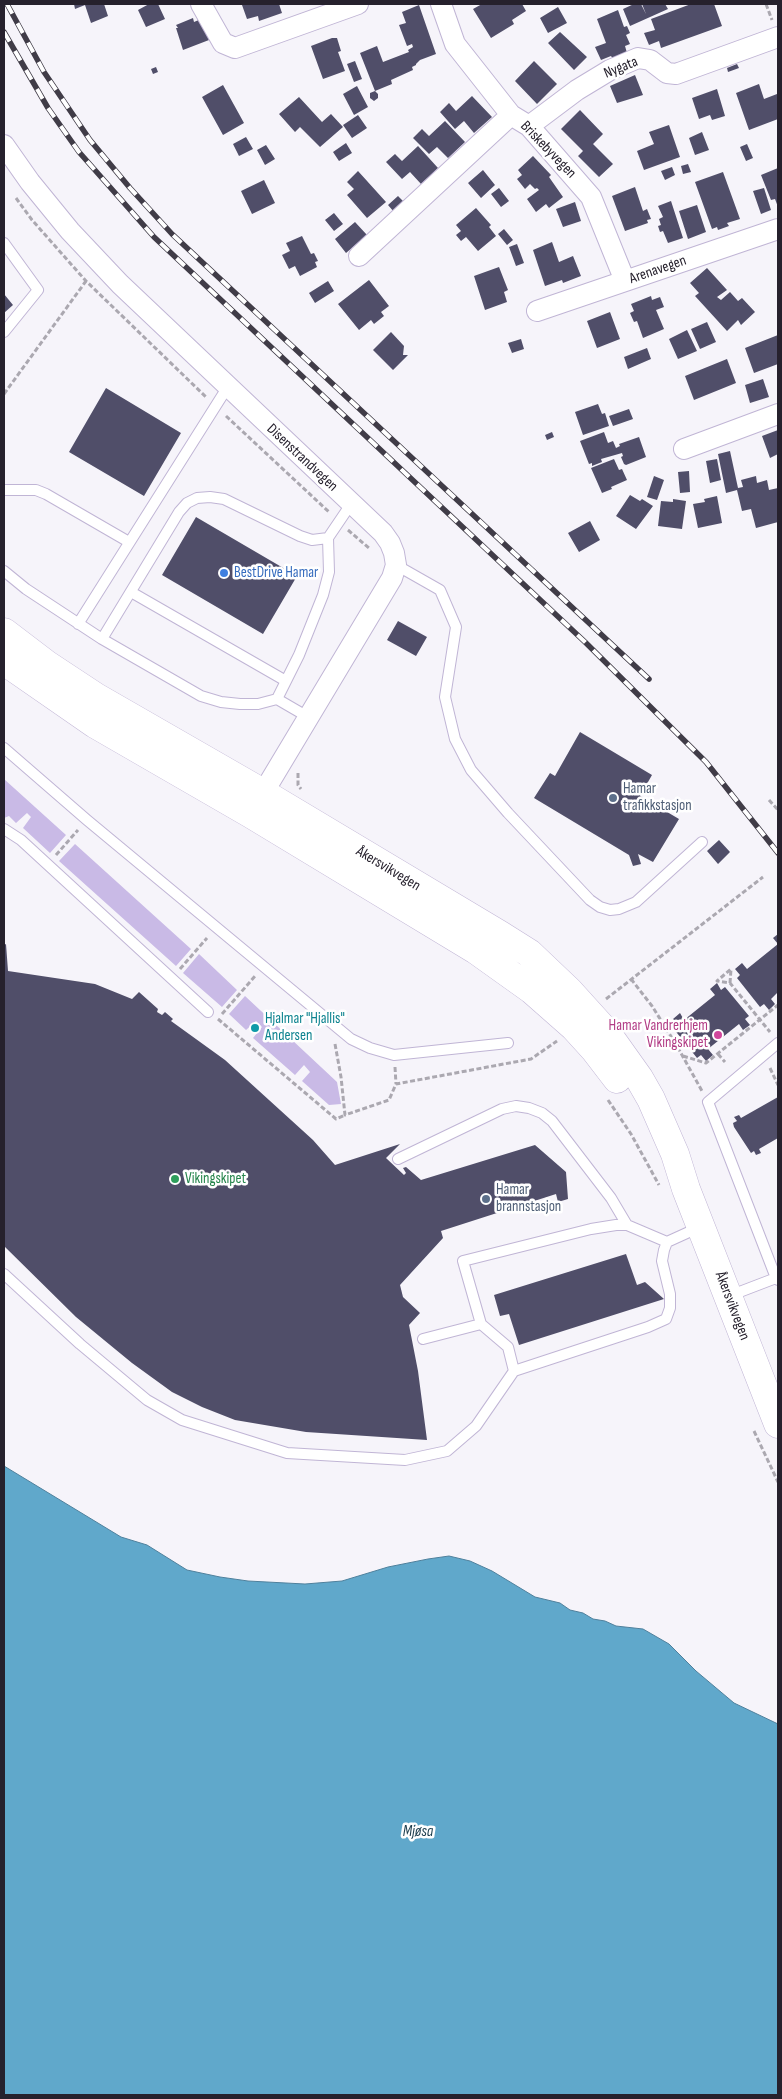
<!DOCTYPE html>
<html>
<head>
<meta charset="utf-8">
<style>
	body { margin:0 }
	#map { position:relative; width:782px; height:2099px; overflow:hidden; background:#f6f4fa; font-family:"Sofia Sans Condensed",sans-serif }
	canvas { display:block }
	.frame { position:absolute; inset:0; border:5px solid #26212d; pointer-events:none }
</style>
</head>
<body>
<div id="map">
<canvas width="782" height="2099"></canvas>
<div class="frame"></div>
</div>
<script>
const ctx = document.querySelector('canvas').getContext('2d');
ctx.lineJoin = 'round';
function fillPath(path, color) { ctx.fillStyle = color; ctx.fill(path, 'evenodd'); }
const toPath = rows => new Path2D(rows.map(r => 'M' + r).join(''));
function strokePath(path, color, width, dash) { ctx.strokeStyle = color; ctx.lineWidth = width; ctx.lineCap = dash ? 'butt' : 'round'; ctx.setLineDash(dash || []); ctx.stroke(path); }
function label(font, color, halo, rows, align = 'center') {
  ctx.font = font + ' "Sofia Sans Condensed",sans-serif'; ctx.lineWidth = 5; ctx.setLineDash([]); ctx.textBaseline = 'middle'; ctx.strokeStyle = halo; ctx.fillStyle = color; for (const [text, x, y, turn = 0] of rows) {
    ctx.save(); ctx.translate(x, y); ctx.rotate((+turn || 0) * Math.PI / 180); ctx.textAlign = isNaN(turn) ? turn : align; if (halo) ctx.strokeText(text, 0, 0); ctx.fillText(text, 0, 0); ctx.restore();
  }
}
const green = toPath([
	[4,779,66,835,50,853,23,828,31,817,27,813,16,823,9,816,4,818],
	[75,844,191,949,176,966,59,861],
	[199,954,237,990,222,1007,183,973],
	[245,996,337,1082,341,1104,329,1105,302,1081,310,1072,304,1065,295,1075,253,1038,262,1027,256,1021,246,1030,229,1014]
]);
const water = toPath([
	[4,1466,121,1537,147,1545,187,1570,220,1577,248,1581,305,1584,342,1581,388,1567,428,1559,449,1556,470,1561,492,1571,535,1597,560,1603,570,1610,583,1613,593,1619,605,1621,616,1626,643,1629,669,1644,696,1671,734,1703,778,1724,778,2095,4,2095,4,1466]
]);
const building = toPath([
	[74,4,104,4,108,16,91,23,85,5,75,9],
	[149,4,158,4,165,19,146,27,138,10],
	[245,4,279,4,282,13,259,21,258,16,247,19,242,5],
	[482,4,522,4,526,11,512,20,514,24,491,38,473,9],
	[634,4,641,4,646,14,642,4,665,4,668,9,630,26,623,9],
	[691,4,714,4,722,26,661,48,659,41,649,45,644,33,655,30,651,19],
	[419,5,436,54,420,60,416,64,416,65,412,67,413,70,391,80,392,84,375,91,360,53,377,46,383,62,409,52,408,50,413,47,412,44,407,46,399,25,406,23,402,12],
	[558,7,567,23,548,33,540,18],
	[618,10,624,27,627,26,630,33,626,35,630,44,625,46,627,53,613,59,611,56,601,60,595,47,606,43,597,19],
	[193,18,194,22,201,19,209,40,183,50,176,28,178,28,176,25],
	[560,32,587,57,574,70,548,43],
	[332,38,337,38,341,51,338,52,345,71,323,79,311,46],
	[355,61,362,79,354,82,347,64],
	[534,61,557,84,537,104,515,81],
	[737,64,739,68,728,72,727,68],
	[156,67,158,72,153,74,151,69],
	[635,75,643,95,617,103,610,86],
	[759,84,764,99,777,94,778,119,749,130,736,93],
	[223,85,244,123,223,135,202,97],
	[357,86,368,107,354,115,343,94],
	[717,89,725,116,712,120,710,115,699,119,692,98],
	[375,91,378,94,378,98,374,101,370,98,370,93],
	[472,96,492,117,474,133,464,121,455,129,440,112,449,103,456,111],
	[299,97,322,122,331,114,343,127,320,147,300,127,295,132,279,114],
	[580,110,603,134,593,144,613,164,599,177,578,156,583,151,561,129],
	[358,115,367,128,352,138,343,125],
	[445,121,465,142,448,158,437,147,429,154,413,138,422,129,429,136],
	[669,125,680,157,644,170,637,151,654,144,649,132],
	[702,132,709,150,695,155,689,138],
	[246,137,253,149,239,156,233,144],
	[346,143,352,153,339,161,333,152],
	[747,144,753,158,746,161,740,147],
	[266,145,275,159,265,165,257,150],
	[418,146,438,168,421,184,410,172,402,179,386,162,395,154,402,161],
	[533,156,551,175,549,177,563,197,549,208,546,204,536,212,527,199,539,190,537,188,535,189,530,184,525,189,517,179,522,175,518,170],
	[688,164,691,172,683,174,681,166],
	[672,167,675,175,665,180,661,171],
	[778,168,778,207,775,199,771,200,761,175],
	[483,170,495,185,481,198,468,183],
	[358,171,386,202,367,218,347,195,354,189,347,182],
	[723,172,740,219,727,223,729,226,718,230,717,227,712,229,695,182],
	[264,180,275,203,252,214,241,191],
	[635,187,643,211,647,209,651,219,647,220,648,223,625,231,612,196],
	[499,188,509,201,501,207,491,194],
	[764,188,771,210,761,214,753,191],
	[398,196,404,202,394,212,388,205],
	[671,201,683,238,668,243,663,231,660,232,658,226,661,225,659,219,663,217,658,206],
	[575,202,581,221,563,227,556,209],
	[697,205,706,232,688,239,679,211],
	[476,208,491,225,489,227,496,236,478,251,466,237,461,241,456,235,461,231,456,225],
	[334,213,343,224,334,231,325,220],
	[355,222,367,235,346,253,335,239],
	[504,229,513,240,507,245,498,234],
	[302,236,311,254,314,253,318,261,315,262,317,267,300,276,295,266,289,269,282,255,290,251,286,243],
	[552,242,559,262,573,256,581,276,563,283,562,280,545,286,533,250],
	[517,244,524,263,516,266,509,247],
	[499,267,508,290,504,292,507,302,485,310,474,276],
	[707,268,727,290,717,297,721,300,730,292,738,301,742,298,755,312,741,325,738,320,727,331,695,296,699,293,690,283],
	[369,280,389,306,381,312,384,316,374,324,371,320,359,330,338,304],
	[328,281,334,291,315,303,309,293],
	[4,294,13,305,4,313],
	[651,296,652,300,660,297,664,307,656,310,664,329,643,338,637,321,634,322,630,313,634,311,631,304],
	[610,312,620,339,597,348,587,321],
	[707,322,716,342,700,349,691,329],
	[687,330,697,351,678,359,669,339],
	[391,332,404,346,403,355,408,355,393,370,373,350],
	[778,335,778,364,754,373,745,348],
	[521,339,524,349,512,353,508,343],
	[647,348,651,359,628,369,624,357],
	[727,359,736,383,694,400,685,376],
	[763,379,769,397,750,403,745,385],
	[106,388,181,433,144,496,69,452],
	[598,404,602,414,605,413,609,426,583,435,575,412],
	[629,409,633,419,613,426,609,416],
	[778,430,778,454,770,458,762,436],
	[552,432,554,437,547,440,545,435],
	[604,432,608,443,613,441,616,448,620,446,619,444,639,437,646,457,626,465,624,464,621,457,623,456,622,453,601,459,602,462,592,466,592,463,589,464,580,441],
	[730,451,738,488,743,487,741,480,756,476,757,483,767,480,769,490,778,488,778,522,756,528,751,509,742,511,737,490,726,493,718,454],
	[614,459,619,470,622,469,627,480,611,487,612,489,602,493,591,468],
	[717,459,721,480,710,483,706,461],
	[689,471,690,492,680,493,678,472],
	[654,476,664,480,657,500,647,497],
	[630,495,640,501,642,499,653,506,636,529,616,516],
	[717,496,722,523,698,528,693,504,705,502,704,499],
	[673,499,686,501,682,529,658,526,661,501,673,502],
	[196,517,297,576,263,634,162,575],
	[590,521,600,540,579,552,568,533],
	[398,621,427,637,416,656,387,640],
	[580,732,652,775,640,796,679,819,653,862,638,854,641,864,633,866,629,855,534,798,550,773,555,776],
	[719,840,730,852,718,864,707,851],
	[778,934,778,992,771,999,775,1004,769,1010,764,1004,760,1007,737,978,740,975,735,969,742,963,747,969,778,944,773,938],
	[6,944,8,971,95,984,132,999,139,992,158,1009,157,1012,162,1015,165,1012,173,1019,171,1021,225,1060,313,1140,335,1165,400,1144,386,1158,404,1175,406,1173,403,1168,406,1167,421,1180,535,1145,566,1172,568,1199,558,1202,556,1194,441,1231,443,1238,400,1285,403,1297,420,1313,409,1325,418,1371,427,1440,306,1432,235,1420,202,1407,172,1392,132,1363,76,1317,4,1246,4,945],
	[717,983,721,990,725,987,749,1016,745,1019,750,1025,743,1030,739,1024,708,1049,713,1055,706,1061,701,1055,697,1058,673,1028,677,1025,673,1019,680,1013,684,1020,715,995,710,989],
	[778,1097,778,1138,759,1149,761,1153,756,1155,754,1151,751,1153,734,1127,733,1123,737,1121,734,1117,739,1115,741,1118],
	[626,1254,637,1285,645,1282,664,1299,519,1345,509,1314,500,1316,494,1295]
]);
const path = toPath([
	[766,4,772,20],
	[16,198,32,220,86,281,207,398],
	[4,394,86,281],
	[226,416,329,512],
	[348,530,370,549],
	[298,773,298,785,301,789],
	[769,800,778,810],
	[56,855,78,830],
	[180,969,207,938],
	[631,979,652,1006,677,1046,702,1091],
	[730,983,731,969,717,981,730,983,770,1032],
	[606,999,763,877],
	[222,1014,256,975],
	[218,1019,336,1119,345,1115],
	[335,1044,341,1077,345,1115,389,1100,396,1084,531,1059,557,1041],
	[718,1054,725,1062],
	[683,1056,706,1063,778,1005],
	[395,1067,396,1084],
	[770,1068,778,1085],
	[608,1100,631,1134,659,1185],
	[754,1431,778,1482]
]);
const lane = toPath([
	[4,243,38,290,4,332],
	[4,490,36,490,46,494,129,542],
	[396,565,440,590,456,627,445,697,455,739,471,770,508,813,590,900,600,907,610,910,619,909,636,902,702,842],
	[4,571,26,589,102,639,201,696,221,702,240,704,258,704,277,699,308,717],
	[131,592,286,681],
	[78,624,227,388],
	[102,639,179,512,187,503,197,498,210,497,224,499,300,536,312,540,328,538,351,504],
	[277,699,299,655,323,595,329,572,328,538],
	[4,748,87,820,351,1039,370,1048,394,1055,508,1043],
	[4,829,21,840,208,1012],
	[398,1159,502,1109,516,1106,529,1108,542,1113,552,1121,611,1198,627,1225],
	[4,1274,80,1344,147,1400,182,1420,287,1453,405,1460,447,1451,476,1426,514,1371,648,1327,666,1319,670,1308,670,1294,662,1261,664,1250,667,1242,700,1227],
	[776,1278,708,1102,778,1043],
	[729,1296,776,1278,778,1280],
	[423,1339,481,1324],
	[514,1371,508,1347,481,1324,463,1261,591,1229,616,1225,627,1225,667,1242]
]);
const street = toPath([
	[201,4,223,43,235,48,358,4],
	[441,4,455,44,511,115,529,126,591,197,625,281],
	[529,126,577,90,610,70,638,58,650,60,667,73,676,74,778,37],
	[4,145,30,182,70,231,120,284,383,533,390,543,394,553,396,565,392,578,257,803],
	[359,256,511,115],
	[537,311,778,229],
	[684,449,778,414]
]);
const secondary = toPath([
	[4,632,46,664,96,697,263,793,502,936,529,953,569,991,607,1033,639,1078,651,1099,675,1154,686,1189,778,1424],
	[4,661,95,724,251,814,476,950,532,990,574,1027,594,1049,617,1079]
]);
const rail = toPath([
	[7,4,44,72,90,140,130,188,172,234,649,679],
	[4,32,48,108,79,152,154,237,585,642,706,762,778,853]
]);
const markers = [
	[224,573,5,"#3f7fe0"],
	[613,798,5,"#5c6f8a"],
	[255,1028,5,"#0f9aa8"],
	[718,1035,5,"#d1479c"],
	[175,1179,5,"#2e9e5b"],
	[486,1199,5,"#5c6f8a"]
];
const streetNames = [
	["Nygata",621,68,-22],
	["Briskebyvegen",548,150,46],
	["Arenavegen",658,270,-19],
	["Disenstrandvegen",302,458,43],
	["Åkersvikvegen",388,869,31],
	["Åkersvikvegen",732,1306,69]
];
const shopNames = [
	["BestDrive Hamar",234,573]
];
const serviceNames = [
	["Hamar",623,789],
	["trafikkstasjon",623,806],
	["Hamar",496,1190],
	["brannstasjon",496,1207]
];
const cultureNames = [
	["Hjalmar \"Hjallis\"",265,1019],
	["Andersen",265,1036]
];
const hotelNames = [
	["Hamar Vandrerhjem",708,1026],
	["Vikingskipet",708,1043]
];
const leisureNames = [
	["Vikingskipet",185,1179]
];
const waterNames = [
	["Mjøsa",418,1832]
];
fillPath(green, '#c9bae6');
fillPath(water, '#60a8cb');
strokePath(water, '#4f809c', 1);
fillPath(building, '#504e69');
strokePath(lane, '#c0b5d5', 12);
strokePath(street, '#c0b5d5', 22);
strokePath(secondary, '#c0b5d5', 29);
strokePath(path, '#aba8b0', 3, [5, 2.5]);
strokePath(lane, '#fff', 10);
strokePath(street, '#fff', 20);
strokePath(secondary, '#fff', 28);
strokePath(rail, '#403c47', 5.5);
strokePath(rail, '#fff', 4, [11]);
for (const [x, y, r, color] of markers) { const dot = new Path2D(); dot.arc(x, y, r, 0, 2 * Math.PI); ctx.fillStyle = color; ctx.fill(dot); strokePath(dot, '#fff', 2); }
label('15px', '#26212d', '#fff', streetNames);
label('15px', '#366cbe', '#fff', shopNames, 'left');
label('15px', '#4e5e75', '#fff', serviceNames, 'left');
label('15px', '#0d838f', '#fff', cultureNames, 'left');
label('15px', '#b23c85', '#fff', hotelNames, 'right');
label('15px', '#27864d', '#fff', leisureNames, 'left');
label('italic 16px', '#1c3d4d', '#fff', waterNames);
</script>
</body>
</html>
